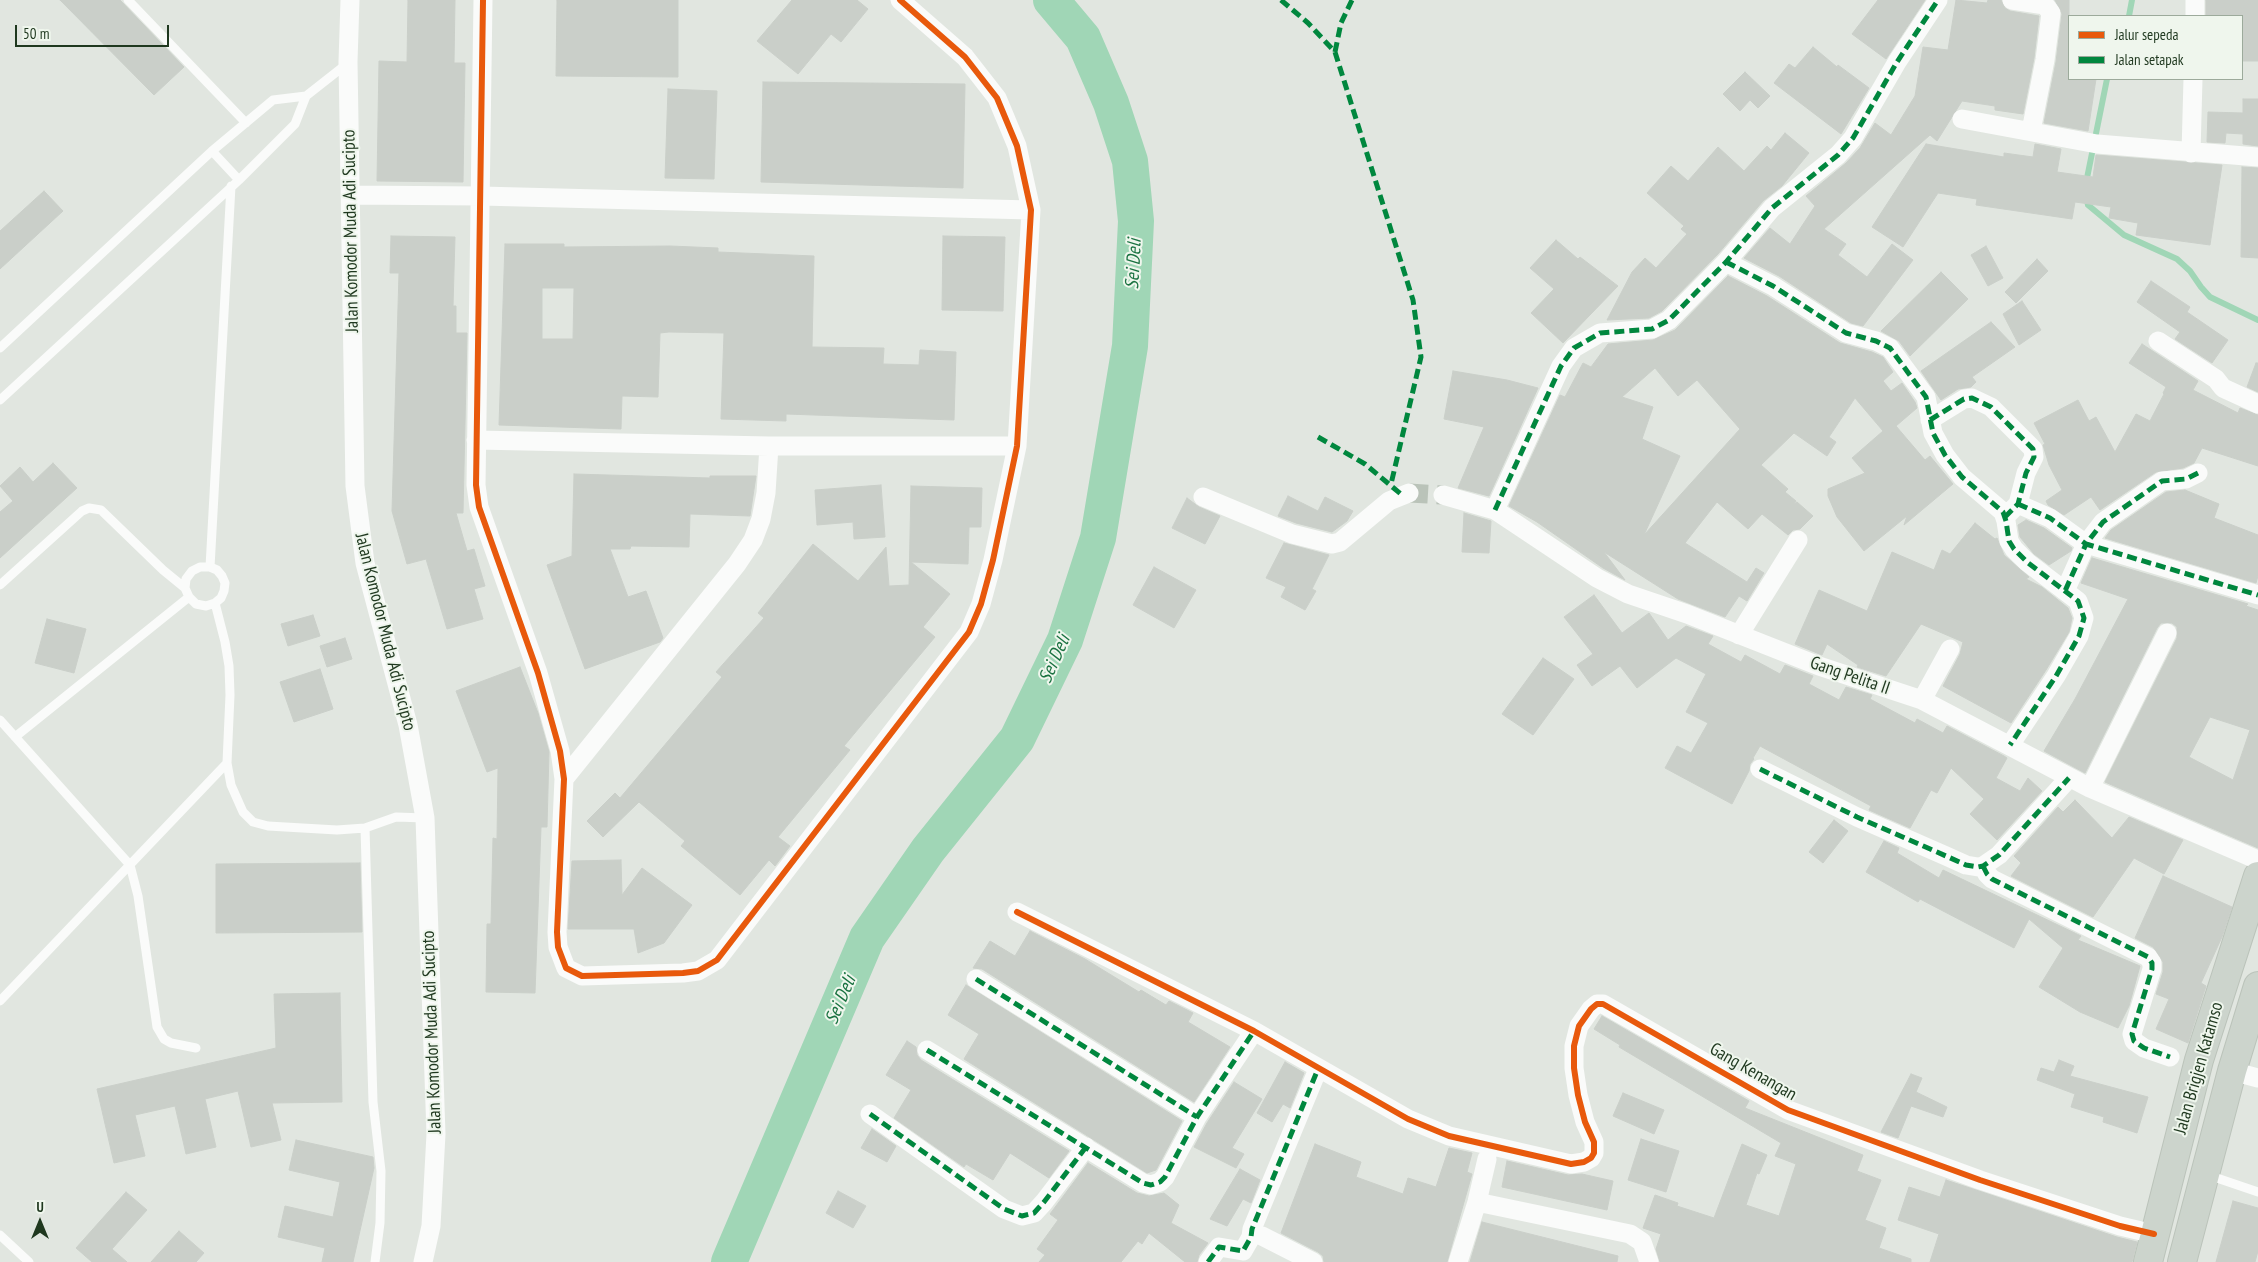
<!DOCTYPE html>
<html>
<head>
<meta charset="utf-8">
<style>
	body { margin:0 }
	#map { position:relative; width:2258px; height:1262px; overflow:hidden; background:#e1e6e0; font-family:"PT Sans Narrow",sans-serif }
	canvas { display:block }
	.legend { position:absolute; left:2068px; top:15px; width:175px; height:65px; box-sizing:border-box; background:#eff6ed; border:1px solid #9caa9b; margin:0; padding:6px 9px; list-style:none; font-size:15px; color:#1f381f }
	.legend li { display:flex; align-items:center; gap:10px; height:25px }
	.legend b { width:25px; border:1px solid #9caa9b }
	.north { position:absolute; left:15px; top:1197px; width:50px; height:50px; -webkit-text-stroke:4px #eff6ed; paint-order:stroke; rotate:0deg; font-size:14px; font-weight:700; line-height:20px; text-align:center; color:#1f381f }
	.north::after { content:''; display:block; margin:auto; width:18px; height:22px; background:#1f381f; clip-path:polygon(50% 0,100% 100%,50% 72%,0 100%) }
	.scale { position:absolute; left:15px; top:25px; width:154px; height:22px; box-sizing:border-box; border:2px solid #1f381f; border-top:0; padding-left:6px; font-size:15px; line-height:18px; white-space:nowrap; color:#1f381f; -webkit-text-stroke:4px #eff6ed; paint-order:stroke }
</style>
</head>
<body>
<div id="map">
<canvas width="2258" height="1262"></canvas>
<ul class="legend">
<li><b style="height:6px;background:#e8590c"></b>Jalur sepeda</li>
<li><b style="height:6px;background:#00873e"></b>Jalan setapak</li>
</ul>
<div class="north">U</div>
<div class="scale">50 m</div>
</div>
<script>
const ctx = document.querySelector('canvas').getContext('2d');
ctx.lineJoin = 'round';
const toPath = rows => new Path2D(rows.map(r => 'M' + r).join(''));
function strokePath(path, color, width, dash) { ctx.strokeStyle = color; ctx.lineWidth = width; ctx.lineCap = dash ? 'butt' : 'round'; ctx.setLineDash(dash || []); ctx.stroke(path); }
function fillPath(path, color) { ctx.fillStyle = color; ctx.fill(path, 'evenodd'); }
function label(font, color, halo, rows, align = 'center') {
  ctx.font = font + ' "PT Sans Narrow",sans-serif'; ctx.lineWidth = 4; ctx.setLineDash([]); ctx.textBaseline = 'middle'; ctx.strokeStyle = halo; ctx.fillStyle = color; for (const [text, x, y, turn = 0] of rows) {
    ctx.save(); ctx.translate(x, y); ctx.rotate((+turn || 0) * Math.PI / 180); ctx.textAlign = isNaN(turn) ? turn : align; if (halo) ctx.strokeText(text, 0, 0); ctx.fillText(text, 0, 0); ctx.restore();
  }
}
const stream = toPath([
	[2129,16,2132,0],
	[2086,183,2107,79],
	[2086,196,2088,205,2124,235,2177,259,2190,271,2201,287,2210,297,2258,320]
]);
const river = toPath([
	[729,1262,867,938,928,850,1017,739,1065,640,1098,538,1130,346,1136,221,1130,161,1111,103,1083,38,1051,0]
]);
const building = toPath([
	[60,0,120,0,184,67,154,95,60,0],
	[408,0,455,0,454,63,465,63,463,182,377,181,379,61,407,62,408,0],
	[557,0,678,0,678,77,556,76,557,0],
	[792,0,857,0,868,9,841,42,831,34,798,74,757,41,792,0],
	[1878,0,1925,0,1886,59,1852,34,1878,0],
	[1956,0,1987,3,1988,0,2001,0,2005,8,2010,11,2039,16,2034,58,2023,114,1995,110,1995,106,1962,101,1937,141,1930,135,1824,229,1846,244,1838,255,1867,277,1892,244,1913,260,1863,326,1851,323,1779,276,1744,258,1770,228,1790,244,1815,206,1806,196,1846,163,1860,148,1875,123,1891,135,1915,96,1923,47,1948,50,1956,0],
	[2055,0,2069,0,2069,79,2096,79,2088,131,2044,123,2056,62,2062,14,2055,0],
	[2206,0,2258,0,2258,61,2242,61,2242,16,2206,16,2206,0],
	[1813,47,1837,67,1838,65,1869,88,1841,134,1774,83,1789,64,1795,68,1813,47],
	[1745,72,1770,96,1758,108,1750,100,1740,111,1723,94,1745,72],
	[763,82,965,84,963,188,761,182,763,82],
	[668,89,717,91,714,179,665,178,668,89],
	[2243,99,2258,99,2258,146,2243,144,2243,134,2226,133,2225,143,2207,142,2208,112,2243,113,2243,99],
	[1785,133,1809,153,1782,186,1763,201,1718,254,1662,311,1649,318,1607,320,1632,272,1645,258,1656,268,1687,234,1681,229,1684,226,1647,193,1671,166,1688,181,1718,147,1744,171,1767,146,1771,150,1785,133],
	[1926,144,2004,157,2004,153,2033,157,2035,144,2061,149,2057,172,2093,177,2096,155,2222,165,2210,245,2136,235,2138,223,2109,218,2111,207,2075,202,2072,219,1976,205,1977,199,1938,193,1903,247,1872,227,1926,144],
	[2242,167,2258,168,2258,258,2241,257,2242,167],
	[44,191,63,211,0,269,0,231,44,191],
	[391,236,455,237,453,306,456,306,456,333,467,333,463,513,456,513,467,551,474,549,485,586,474,589,483,619,447,629,426,559,407,564,392,511,399,273,390,273,391,236],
	[943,236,1005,237,1003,311,942,310,943,236],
	[1556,240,1578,259,1580,257,1618,286,1563,343,1531,313,1554,289,1530,268,1556,240],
	[505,244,564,244,564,247,670,246,718,248,718,252,814,256,812,347,884,348,883,364,919,365,920,350,956,352,954,420,786,414,786,421,721,419,724,333,669,332,660,333,658,397,622,396,621,429,499,425,505,244],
	[542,288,574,288,573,339,542,339,542,288],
	[1986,246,2003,278,1988,286,1971,255,1986,246],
	[2037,259,2048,271,2016,303,2005,292,2037,259],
	[1941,272,1968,299,1910,356,1899,341,1881,331,1941,272],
	[1728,276,1767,296,1840,343,1872,352,1883,357,1893,372,1883,381,1891,391,1902,383,1915,402,1917,408,1896,426,1925,460,1930,456,1953,484,1904,525,1907,516,1864,551,1837,517,1828,496,1828,489,1865,473,1852,458,1883,431,1855,398,1829,437,1836,442,1827,456,1794,433,1761,465,1788,489,1785,492,1796,501,1794,504,1797,502,1813,516,1800,529,1793,530,1788,535,1762,514,1748,529,1717,502,1685,543,1747,582,1756,568,1764,573,1747,601,1739,596,1725,617,1678,599,1604,552,1625,580,1603,568,1537,522,1509,506,1560,395,1565,397,1583,363,1591,367,1608,344,1653,340,1675,330,1728,276],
	[1655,368,1678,396,1697,380,1740,429,1644,535,1680,456,1642,439,1653,407,1622,397,1655,368],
	[2151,281,2190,307,2187,312,2228,340,2212,363,2175,339,2180,332,2137,302,2151,281],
	[2022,301,2041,330,2019,345,2003,314,2022,301],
	[1991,322,2015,347,1972,377,1976,382,1971,387,1958,389,1941,400,1921,371,1991,322],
	[2142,344,2198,381,2193,390,2238,413,2240,408,2258,415,2258,466,2202,448,2194,463,2183,468,2156,472,2100,510,2091,497,2064,515,2048,505,2046,501,2062,490,2049,465,2043,445,2045,444,2034,423,2078,400,2089,421,2096,417,2115,452,2136,414,2150,421,2164,394,2163,393,2166,387,2129,363,2142,344],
	[2256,363,2258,363,2258,392,2247,387,2256,363],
	[1453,371,1507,380,1538,388,1489,496,1458,488,1484,427,1444,419,1453,371],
	[53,463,77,488,0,558,0,512,13,501,0,486,20,467,33,482,53,463],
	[574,474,710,478,710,476,756,476,750,516,690,514,689,547,631,546,630,549,610,549,628,597,646,591,663,638,660,642,585,669,547,565,572,556,574,474],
	[881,485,885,537,854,539,853,522,817,525,815,490,881,485],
	[911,486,982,488,981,527,969,527,968,564,911,562,950,594,923,627,935,637,844,746,850,750,778,837,790,846,775,866,769,860,740,895,681,846,685,841,639,802,603,837,587,821,615,793,620,798,722,677,716,672,764,618,758,613,813,544,858,581,886,547,889,586,909,585,911,486],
	[2185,490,2219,504,2214,518,2258,535,2258,576,2256,583,2105,538,2111,530,2166,492,2185,490],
	[1288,496,1318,511,1325,497,1353,511,1347,521,1332,532,1296,523,1278,516,1288,496],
	[1187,498,1199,507,1220,516,1205,544,1172,528,1187,498],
	[1464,513,1491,521,1489,553,1462,552,1464,513],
	[2026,520,2044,528,2072,548,2071,551,2049,565,2034,554,2020,537,2018,525,2026,520],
	[1975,523,1995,539,1997,538,2004,555,2029,577,2026,579,2042,587,2068,608,2072,618,2069,632,2046,670,2011,723,1943,686,1960,654,1963,642,1921,624,1886,676,1857,667,1858,665,1827,644,1822,655,1795,644,1819,590,1867,611,1892,552,1934,570,1942,550,1950,554,1975,523],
	[1284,543,1329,555,1312,589,1316,591,1305,610,1281,597,1286,587,1266,578,1284,543],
	[2092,558,2248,604,2246,606,2258,610,2258,848,2105,782,2177,638,2177,627,2172,623,2161,623,2157,628,2085,773,2044,751,2075,699,2128,599,2081,583,2092,558],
	[2210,717,2250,730,2233,780,2189,757,2210,717],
	[1154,567,1196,590,1174,628,1133,605,1154,567],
	[1594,595,1622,633,1649,613,1668,640,1686,626,1713,636,1708,644,1741,662,1745,655,1780,674,1785,665,1813,676,1809,684,1839,700,1846,687,1872,695,1870,699,1915,723,1917,719,1943,733,1947,726,2004,756,2007,758,1996,778,2020,791,2028,778,2042,791,1997,840,1970,814,1984,799,1951,768,1937,793,1931,790,1910,828,1869,810,1871,806,1760,746,1753,758,1754,759,1750,764,1749,771,1732,804,1665,768,1677,746,1691,753,1708,723,1686,712,1706,674,1676,658,1637,688,1620,666,1592,686,1577,665,1593,654,1564,617,1594,595],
	[313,615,320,636,288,646,281,624,313,615],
	[47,619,86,629,74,673,35,663,47,619],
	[345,638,352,659,327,667,320,646,345,638],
	[1543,658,1574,679,1533,735,1502,714,1543,658],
	[520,667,538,713,549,752,547,827,541,827,535,993,486,992,487,924,491,924,493,838,497,839,498,768,487,772,456,691,520,667],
	[320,669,333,709,294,722,280,682,320,669],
	[2075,800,2112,838,2129,817,2183,840,2164,874,2134,858,2093,917,2011,876,2021,863,2014,856,2058,807,2063,812,2075,800],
	[1834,820,1848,831,1823,863,1809,852,1834,820],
	[1884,841,1899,848,1897,853,1939,878,1943,870,2081,936,2078,940,2140,966,2129,1006,2118,1028,2080,1012,2039,987,2063,948,2029,919,2014,948,1920,899,1918,902,1866,872,1884,841],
	[621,860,622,895,642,868,692,905,664,943,638,953,634,929,568,929,572,861,621,860],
	[360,863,362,932,216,933,216,864,360,863],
	[2163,876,2232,907,2222,937,2201,983,2206,986,2188,1043,2156,1029,2169,999,2156,994,2163,972,2163,962,2153,947,2135,938,2163,876],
	[1030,931,1085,959,1139,992,1141,990,1166,1005,1169,1001,1193,1013,1188,1022,1230,1047,1194,1102,982,969,973,968,990,941,1015,956,1030,931],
	[966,985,1182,1121,1156,1170,1147,1173,964,1059,979,1034,948,1015,966,985],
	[340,993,342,1102,272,1103,281,1140,251,1147,238,1091,205,1099,216,1147,186,1154,175,1106,135,1115,145,1156,114,1163,97,1089,276,1048,274,994,340,993],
	[1602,1016,1749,1101,1745,1108,1863,1155,1857,1171,1881,1180,1865,1220,1886,1228,1879,1248,1911,1259,1911,1262,1660,1262,1656,1249,1661,1234,1643,1228,1655,1195,1678,1203,1677,1206,1714,1218,1742,1144,1767,1155,1759,1174,1757,1173,1746,1205,1779,1216,1796,1164,1775,1156,1781,1143,1619,1047,1620,1045,1594,1029,1602,1016],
	[907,1041,916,1047,917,1055,921,1060,1069,1151,1049,1178,1010,1153,993,1180,966,1164,964,1167,894,1118,911,1090,886,1075,907,1041],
	[2059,1060,2074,1066,2070,1076,2148,1097,2137,1133,2103,1122,2104,1117,2071,1107,2075,1094,2037,1080,2041,1068,2054,1072,2059,1060],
	[1285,1062,1304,1073,1290,1108,1283,1104,1272,1122,1257,1113,1285,1062],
	[1911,1074,1922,1078,1916,1092,1947,1107,1943,1117,1911,1106,1898,1138,1881,1132,1911,1074],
	[1234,1082,1262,1099,1232,1148,1244,1154,1236,1168,1194,1147,1207,1123,1234,1082],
	[1623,1093,1664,1110,1654,1134,1613,1116,1623,1093],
	[872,1129,896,1146,887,1162,861,1148,872,1129],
	[1641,1139,1679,1151,1666,1192,1628,1180,1641,1139],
	[296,1140,373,1157,374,1168,353,1262,322,1262,325,1248,278,1237,285,1206,333,1217,340,1182,289,1170,296,1140],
	[1315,1144,1361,1162,1356,1177,1403,1194,1408,1178,1436,1187,1449,1148,1472,1153,1467,1172,1472,1174,1447,1262,1324,1262,1323,1256,1318,1252,1281,1233,1315,1144],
	[1507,1161,1568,1175,1582,1174,1613,1181,1607,1210,1502,1187,1507,1161],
	[1088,1163,1137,1193,1149,1196,1164,1193,1179,1205,1171,1223,1208,1243,1199,1255,1197,1262,1185,1262,1149,1233,1142,1244,1138,1241,1121,1262,1039,1262,1045,1255,1037,1249,1058,1220,1050,1214,1088,1163],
	[1240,1169,1260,1180,1251,1203,1243,1199,1227,1226,1210,1219,1240,1169],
	[1946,1180,2117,1237,2137,1242,2132,1262,1930,1262,1939,1234,1898,1220,1909,1187,1940,1197,1946,1180],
	[838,1191,866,1206,853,1228,826,1213,838,1191],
	[126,1192,147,1210,112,1249,127,1262,92,1262,76,1248,126,1192],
	[2233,1201,2258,1208,2258,1251,2255,1262,2216,1262,2233,1201],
	[1482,1222,1618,1256,1617,1262,1470,1262,1482,1222],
	[179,1231,204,1253,196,1262,151,1262,179,1231]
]);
const streetTunnel = toPath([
	[1409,493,1443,495]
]);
const lane = toPath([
	[128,0,246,123],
	[212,151,239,180],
	[0,348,212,151,273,100,306,96],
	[0,400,239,180,295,124,306,96,348,63],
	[210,567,231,186],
	[0,585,82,511,89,508,101,510,163,570,185,588,189,597,196,604,206,606,215,603,221,598,224,591,225,583,222,576,217,570,210,567,200,567,192,571,186,579,185,588],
	[215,603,225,642,229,666,230,695,227,763,231,785,243,812,253,822,268,826,337,830,365,828,396,817,425,818],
	[0,720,130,865,138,896,157,1027,164,1039,171,1043,196,1048],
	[15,737,189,597],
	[365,828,373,1102,381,1171,380,1223,375,1262],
	[0,1001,227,763],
	[2208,1175,2258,1192],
	[0,1235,29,1262]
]);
const street = toPath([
	[350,0,348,62,355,486,365,563,408,725,425,818,436,1134,431,1226,423,1262],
	[483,0,476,485,479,507,538,673,560,751,564,779,557,932,558,947,566,968,582,976,683,973,698,971,717,960,969,632,981,604,993,560,1017,446,1031,210,1017,146,997,98,965,57,900,0],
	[2012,0,2045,5,2051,13,2045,60,2031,131],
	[2195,16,2195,0],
	[1962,119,2097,144,2258,157],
	[2191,153,2193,79],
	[351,195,481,196,1031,210],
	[1726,262,1773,286,1846,333,1876,341,1890,348,1926,397,1933,433,1945,455,1962,477,2003,512,2006,521,2009,541,2014,549,2027,562,2078,601,2084,618,2079,636,2056,676,2010,745],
	[2158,341,2216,379,2223,388,2258,404],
	[1930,420,1964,399,1972,398,1991,407,2033,449,2034,457,2026,473,2018,504,2005,517],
	[476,440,769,446,1017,446],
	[2198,473,2186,479,2162,481,2103,522,2086,544,2258,595],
	[1443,495,1495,510,1597,578,1628,594,1687,614,1819,666,1922,700,2090,788,2258,860],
	[1203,497,1292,534,1332,544,1340,542,1389,501,1409,493],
	[2018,504,2050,518,2086,544,2065,591],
	[1495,510,1561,366,1574,348,1600,333,1652,329,1669,320,1726,262,1772,208,1838,155,1853,138,1897,62,1938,0],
	[1739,635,1798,540],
	[1922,700,1950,649],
	[1760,769,1857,817,1946,856,1966,865,1978,867,1983,866,1999,855,2069,778],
	[564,779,737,564,753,540,761,519,766,493,769,446],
	[2090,788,2167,633],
	[1983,866,1987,874,1992,879,2148,957,2152,963,2152,969,2132,1034,2134,1041,2144,1048,2170,1057],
	[1017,912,1254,1031,1408,1119,1449,1136,1571,1164,1584,1162,1591,1158,1594,1153,1594,1142,1585,1122,1578,1095,1574,1068,1574,1046,1579,1026,1591,1009,1597,1004,1603,1004,1788,1110,1980,1180,2120,1226,2154,1234],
	[976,979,1197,1117],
	[927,1050,1143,1183,1151,1185,1160,1182,1165,1177,1197,1117,1254,1031],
	[2232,1071,2258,1078],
	[870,1114,1004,1209,1022,1216,1034,1213,1044,1202,1086,1147],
	[1477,1202,1630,1234,1642,1242,1649,1262],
	[1262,1236,1313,1262],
	[1208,1262,1219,1247,1243,1251,1251,1237,1252,1229,1318,1069],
	[1458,1262,1477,1202,1487,1159]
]);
const primary = toPath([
	[2148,1262,2199,1060,2258,876],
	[2182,1262,2232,1071,2258,986]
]);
const quiet = toPath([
	[1281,0,1308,23,1335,52,1413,300,1421,357,1391,484],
	[1335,52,1341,23,1352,0],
	[1726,262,1773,286,1846,333,1876,341,1890,348,1926,397,1933,433,1945,455,1962,477,2003,512,2006,521,2009,541,2014,549,2027,562,2078,601,2084,618,2079,636,2056,676,2010,745],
	[1930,420,1964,399,1972,398,1991,407,2033,449,2034,457,2026,473,2018,504,2005,517],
	[1318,437,1365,464,1402,495],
	[2198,473,2186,479,2162,481,2103,522,2086,544,2258,595],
	[2018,504,2050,518,2086,544,2065,591],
	[1495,510,1561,366,1574,348,1600,333,1652,329,1669,320,1726,262,1772,208,1838,155,1853,138,1897,62,1938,0],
	[1760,769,1857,817,1946,856,1966,865,1978,867,1983,866,1999,855,2069,778],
	[1983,866,1987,874,1992,879,2148,957,2152,963,2152,969,2132,1034,2134,1041,2144,1048,2170,1057],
	[976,979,1197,1117],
	[927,1050,1143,1183,1151,1185,1160,1182,1165,1177,1197,1117,1254,1031],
	[870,1114,1004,1209,1022,1216,1034,1213,1044,1202,1086,1147],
	[1208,1262,1219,1247,1243,1251,1251,1237,1252,1229,1318,1069]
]);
const cycleway = toPath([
	[483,0,476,485,479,507,538,673,560,751,564,779,557,932,558,947,566,968,582,976,683,973,698,971,717,960,969,632,981,604,993,560,1017,446,1031,210,1017,146,997,98,965,57,900,0],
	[1017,912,1254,1031,1408,1119,1449,1136,1571,1164,1584,1162,1591,1158,1594,1153,1594,1142,1585,1122,1578,1095,1574,1068,1574,1046,1579,1026,1591,1009,1597,1004,1603,1004,1788,1110,1980,1180,2120,1226,2154,1234]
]);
const streetNames = [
	["Jalan Komodor Muda Adi Sucipto",351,231,-91],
	["Jalan Komodor Muda Adi Sucipto",385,632,76],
	["Gang Pelita II",1850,676,19],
	["Jalan Komodor Muda Adi Sucipto",432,1032,-92],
	["Jalan Brigjen Katamso",2199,1068,-74],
	["Gang Kenangan",1753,1072,30]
];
const waterNames = [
	["Sei Deli",1134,264,-87],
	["Sei Deli",1055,659,-66],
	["Sei Deli",841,1000,-67]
];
strokePath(stream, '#a0d6b6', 6);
strokePath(river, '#a0d6b6', 36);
fillPath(building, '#cacfc9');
strokePath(building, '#cacfc9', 1);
strokePath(streetTunnel, '#bac3b9', 19, [19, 9]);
strokePath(primary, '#bbc3ba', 30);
strokePath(lane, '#fafbfa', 9);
strokePath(street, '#fafbfa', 19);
strokePath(primary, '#ccd4cc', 28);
strokePath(quiet, '#00873e', 5, [10, 5]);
strokePath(cycleway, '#e8590c', 6);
label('18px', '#1f381f', '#eff6ed', streetNames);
label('italic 19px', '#1a7241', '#eff6ed', waterNames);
</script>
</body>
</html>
